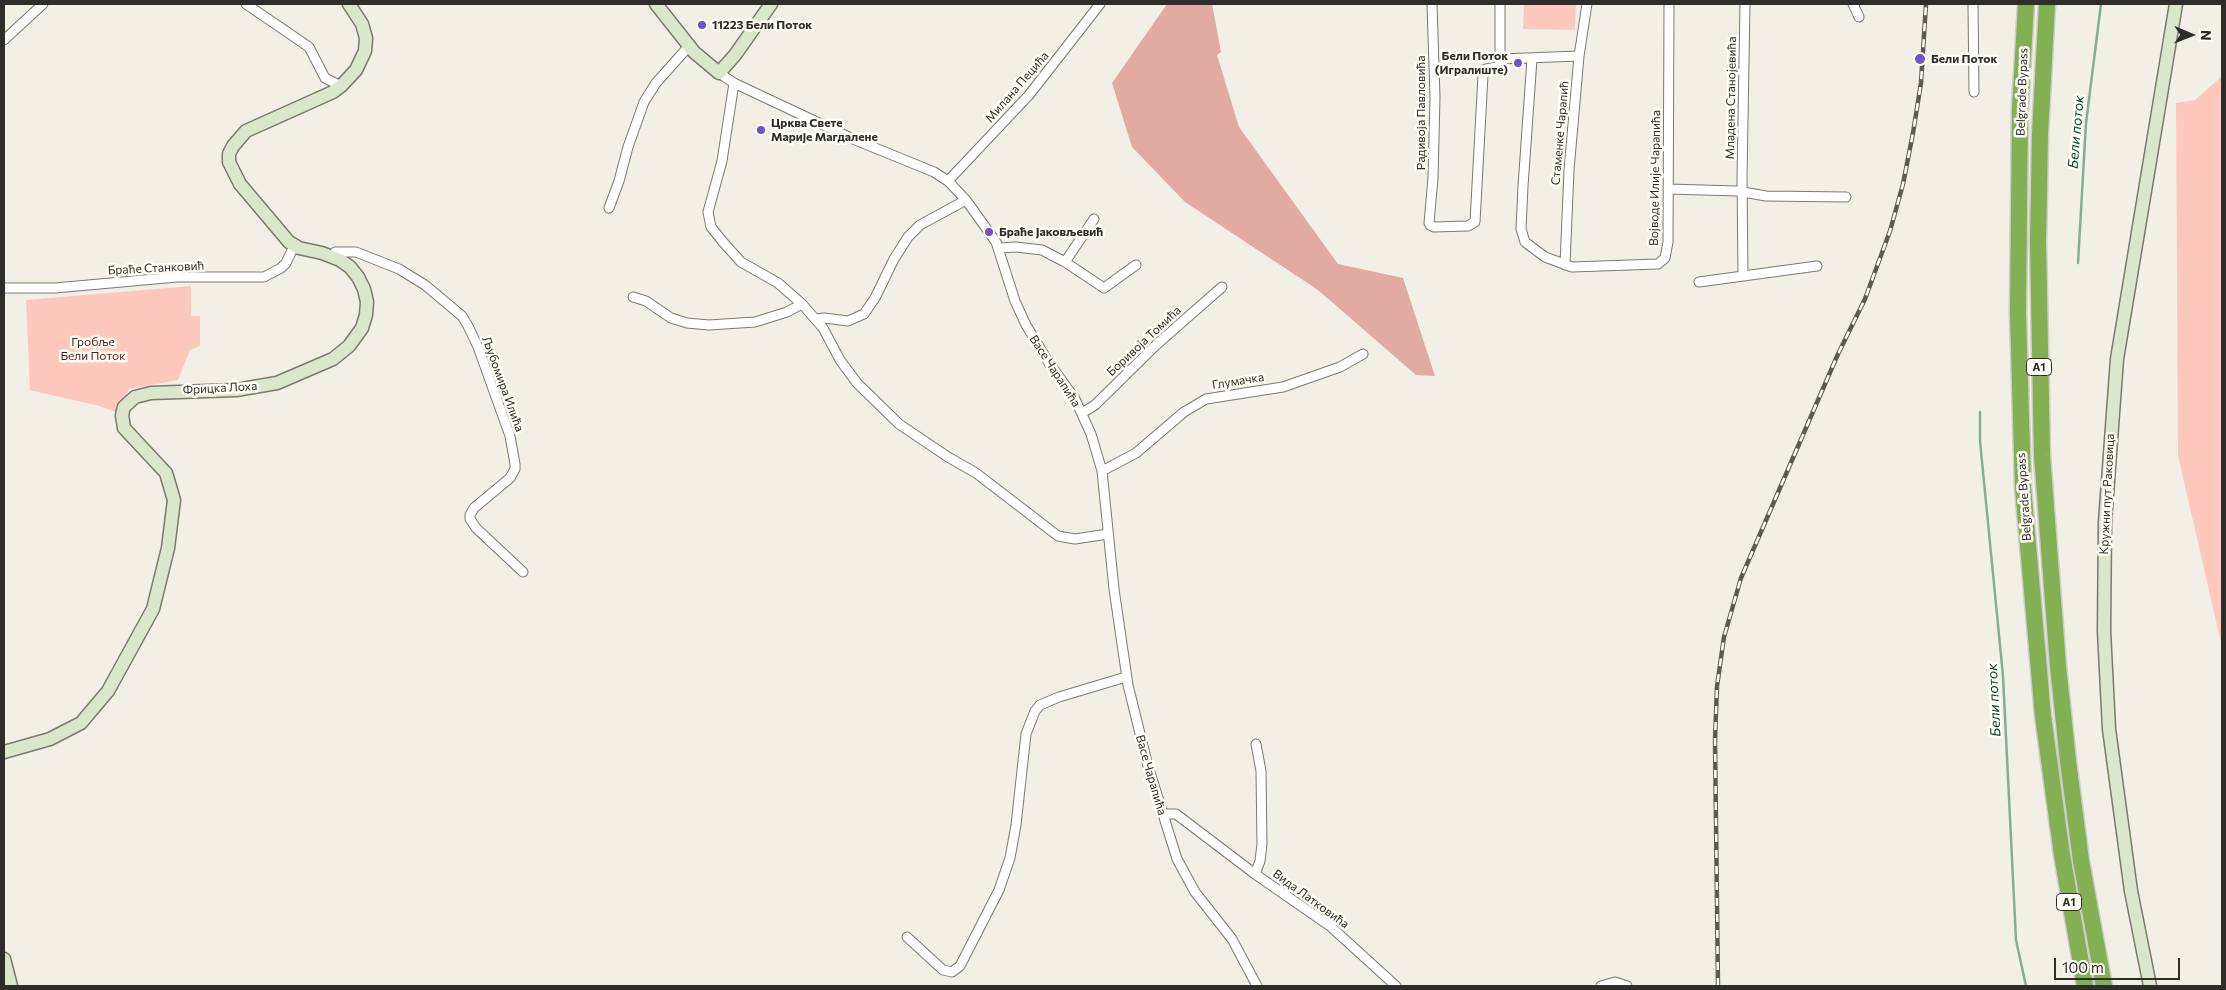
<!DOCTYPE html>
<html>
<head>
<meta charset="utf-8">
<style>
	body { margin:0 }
	#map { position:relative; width:2226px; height:990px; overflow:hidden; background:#f2f0e6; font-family:Commissioner,sans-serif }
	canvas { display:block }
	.frame { position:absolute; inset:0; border:5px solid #2e2d29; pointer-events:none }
	.north { position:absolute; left:2166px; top:10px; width:50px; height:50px; -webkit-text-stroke:4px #fffdf5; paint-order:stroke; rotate:91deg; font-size:14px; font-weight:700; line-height:20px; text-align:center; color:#2e2d29 }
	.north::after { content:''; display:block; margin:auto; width:18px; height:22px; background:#2e2d29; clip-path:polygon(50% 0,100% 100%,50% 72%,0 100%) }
	.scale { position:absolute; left:2054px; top:958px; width:126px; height:22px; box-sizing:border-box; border:2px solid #2e2d29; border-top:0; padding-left:6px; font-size:15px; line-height:18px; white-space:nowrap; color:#2e2d29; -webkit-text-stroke:4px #fffdf5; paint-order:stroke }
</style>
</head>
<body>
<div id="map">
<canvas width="2226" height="990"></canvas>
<div class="frame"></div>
<div class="north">N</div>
<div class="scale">100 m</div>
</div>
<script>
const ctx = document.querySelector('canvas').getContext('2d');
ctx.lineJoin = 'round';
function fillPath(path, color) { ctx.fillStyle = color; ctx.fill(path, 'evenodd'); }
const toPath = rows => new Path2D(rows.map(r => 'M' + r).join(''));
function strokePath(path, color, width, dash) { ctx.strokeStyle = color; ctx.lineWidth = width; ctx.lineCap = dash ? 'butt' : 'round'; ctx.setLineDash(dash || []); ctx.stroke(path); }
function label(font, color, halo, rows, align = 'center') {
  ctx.font = font + ' Commissioner,sans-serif'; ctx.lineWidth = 5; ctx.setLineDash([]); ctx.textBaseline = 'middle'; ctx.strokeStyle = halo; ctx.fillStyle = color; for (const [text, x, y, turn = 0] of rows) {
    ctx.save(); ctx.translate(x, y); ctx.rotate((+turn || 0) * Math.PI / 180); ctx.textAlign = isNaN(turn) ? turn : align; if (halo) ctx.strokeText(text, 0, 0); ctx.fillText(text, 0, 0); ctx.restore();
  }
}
const green = toPath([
	[1524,4,1576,4,1575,30,1523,29],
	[2222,76,2222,647,2178,456,2176,103,2195,100],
	[191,286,191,316,200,316,200,346,190,350,178,380,129,389,116,412,99,406,30,390,26,300]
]);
const forest = toPath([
	[1167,4,1212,4,1221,52,1217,55,1239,127,1338,264,1403,278,1435,376,1416,375,1318,290,1185,202,1132,147,1112,83]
]);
const stream = toPath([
	[2078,263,2086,123,2101,4],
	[1980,412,1980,441,2003,676,2016,940,2026,986]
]);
const street = toPath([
	[246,4,309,47,325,78,341,86],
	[1432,4,1435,97,1433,178,1429,223,1430,225,1434,227,1468,226,1475,222,1483,75,1486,69,1497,67,1500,64,1500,4],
	[1853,4,1859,17],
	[1973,4,1974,92],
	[4,40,43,4],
	[1500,59,1579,56],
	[1532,59,1523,186,1521,229,1525,242,1545,257,1572,267,1658,264,1665,258,1668,242,1669,4],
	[719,73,734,83,853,139,934,172,948,181,966,200,996,242,1015,301,1026,325,1049,363,1075,399,1091,434,1102,471,1114,589,1128,685,1148,766,1177,859,1195,892,1232,939,1257,986],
	[734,83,722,161,708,212,711,227,723,242,741,262,778,283,802,304,823,328,840,360,857,383,899,424,948,457,976,473,1058,536,1075,539,1108,534],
	[948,181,1029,95,1100,4],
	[1668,189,1737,191,1766,196,1846,197],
	[609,208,619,181,628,147,644,102,656,83,689,46],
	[999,248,1016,247,1042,250,1065,262,1104,288,1136,265],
	[332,257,335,252,356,252,399,269,425,285,462,316,468,326,478,347,510,436,515,464,515,469,510,478,474,508,470,515,470,519,476,528,523,572],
	[1065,262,1094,219],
	[1565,265,1569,170,1579,56,1587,4],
	[1743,275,1742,178,1745,4],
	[1699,282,1817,266],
	[4,288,55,288,177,277,264,277,281,268,286,263,294,246],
	[633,297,646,301,671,318,687,323,709,325,755,322,787,312,802,304],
	[817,319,824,318,848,321,864,314,875,298,894,259,908,237,920,225,966,200],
	[1082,413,1095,405,1156,345,1222,287],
	[1102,471,1136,453,1184,412,1206,399,1283,387,1340,367,1363,354],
	[1163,814,1176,814,1255,874,1330,926,1396,986],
	[1255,874,1260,861,1262,844,1261,771,1256,744],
	[907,937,943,970,952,972,960,966,999,890,1010,858,1016,825,1026,734,1035,711,1040,705,1059,697,1126,677],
	[1601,986,1615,982,1627,986]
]);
const secondary = toPath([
	[656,4,694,52,719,73,735,55,771,4],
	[4,752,50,739,81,723,108,691,153,609,168,548,174,500,166,473,124,428,122,415,124,407,135,397,151,393,236,390,277,383,333,359,349,346,362,328,366,315,367,302,364,289,358,277,350,267,340,260,322,253,299,248,289,242,240,184,229,162,229,154,233,146,246,131,333,92,341,86,356,70,365,51,366,38,362,24,349,4],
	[4,959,11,986],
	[2150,986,2131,891,2109,729,2104,631,2105,522,2117,359,2176,4]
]);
const highway = toPath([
	[2026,4,2020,108,2018,313,2023,488,2043,716,2062,855,2085,986],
	[2047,4,2040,134,2038,242,2042,455,2058,666,2068,761,2081,861,2104,986]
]);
const rail = toPath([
	[1718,986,1715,740,1717,686,1724,637,1741,578,1838,354,1865,299,1890,231,1903,184,1913,133,1921,83,1926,4]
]);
const markers = [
	[702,25,5,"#7351cb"],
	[1920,59,6,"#7351cb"],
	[1518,63,5,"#7351cb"],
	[761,130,5,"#7351cb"],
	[989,232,5,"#7351cb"]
];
const shields = [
	[2039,367,25],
	[2069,902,25]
];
const shieldNames = [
	["A1",2039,367],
	["A1",2069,902]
];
const poiNames = [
	["11223 Бели Поток",712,25],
	["Бели Поток",1508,56,"right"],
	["(Игралиште)",1508,70,"right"],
	["Бели Поток",1931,59],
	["Црква Свете",771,123],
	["Марије Магдалене",771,137],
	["Браће Јаковљевић",999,232]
];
const streetNames = [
	["Милана Пецића",1017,87,-49],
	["Belgrade Bypass",2022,92,-88],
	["Младена Станојевића",1731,98,-89],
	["Радивоја Павловића",1421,113,-90],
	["Стаменке Чарапић",1560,133,-85],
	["Војводе Илије Чарапића",1655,178,-89],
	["Браће Станковић",156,268,-3],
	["Боривоја Томића",1144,341,-43],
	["Васе Чарапића",1055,371,57],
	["Глумачка",1238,381,-9],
	["Љубомира Илића",503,384,70],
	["Фрицка Лоха",220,388,-3],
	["Кружни пут Раковица",2107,494,-87],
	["Belgrade Bypass",2024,497,-94],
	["Васе Чарапића",1151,775,74],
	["Вида Латковића",1311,899,36]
];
const parkNames = [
	["Гробље",93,342],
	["Бели Поток",93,356]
];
const waterNames = [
	["Бели поток",2076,132,-85],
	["Бели поток",1994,700,-93]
];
fillPath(green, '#ffc8bd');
fillPath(forest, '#e2aba1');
strokePath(stream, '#86ac98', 2.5);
strokePath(street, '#7b7970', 11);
strokePath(secondary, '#7b7970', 15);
strokePath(highway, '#cdcdcc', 19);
strokePath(street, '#fff', 9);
strokePath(secondary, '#dae7cb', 12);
strokePath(highway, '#82b052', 16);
strokePath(rail, '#5b5a55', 4.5);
strokePath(rail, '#fffdf5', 2.5, [8]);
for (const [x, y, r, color] of markers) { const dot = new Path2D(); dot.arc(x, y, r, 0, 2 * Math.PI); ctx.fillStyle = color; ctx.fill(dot); strokePath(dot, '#fffdf5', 2); }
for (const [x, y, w] of shields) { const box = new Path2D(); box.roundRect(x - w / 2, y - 8.5, w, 17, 4); ctx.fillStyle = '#fffdf5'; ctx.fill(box); strokePath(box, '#2e2d29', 1); }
label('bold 11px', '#2e2d29', null, shieldNames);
label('bold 12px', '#2e2d29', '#fffdf5', poiNames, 'left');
label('12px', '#2e2d29', '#fffdf5', streetNames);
label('12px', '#591910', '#fffdf5', parkNames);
label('italic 14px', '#014a32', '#fffdf5', waterNames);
</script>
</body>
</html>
